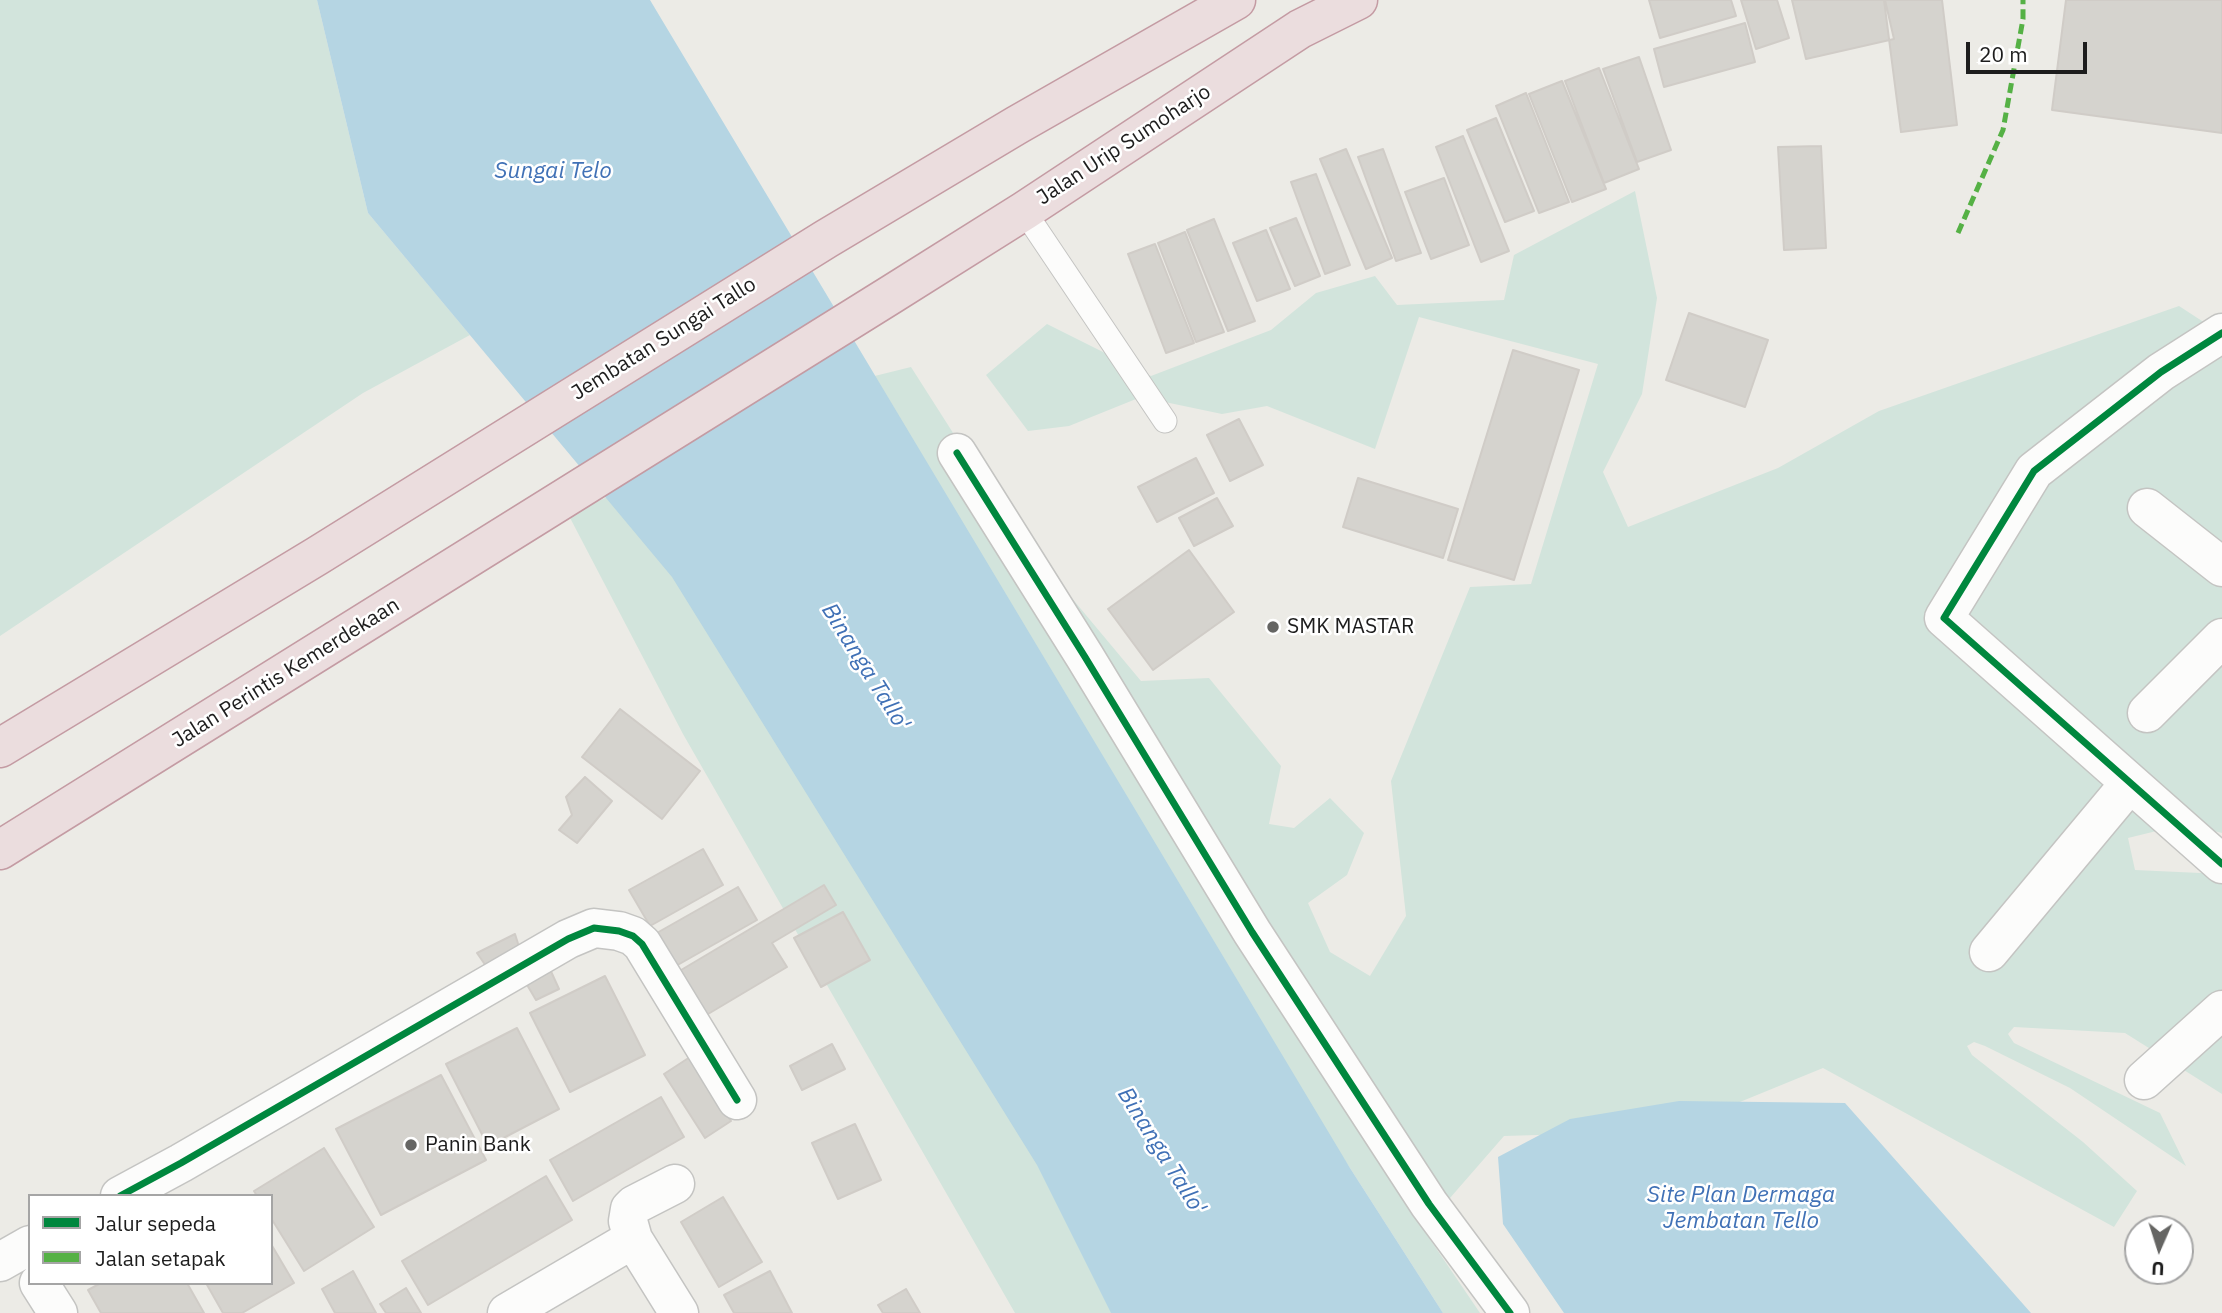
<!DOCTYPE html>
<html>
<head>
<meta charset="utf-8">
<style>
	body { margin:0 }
	#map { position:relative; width:2222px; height:1313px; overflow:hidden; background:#ecebe6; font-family:"IBM Plex Sans",sans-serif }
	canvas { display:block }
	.legend { position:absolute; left:28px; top:1194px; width:245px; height:91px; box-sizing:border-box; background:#fff; border:2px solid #a5a5a5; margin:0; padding:9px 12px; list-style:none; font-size:21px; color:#1d1d1d }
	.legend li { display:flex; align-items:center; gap:14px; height:35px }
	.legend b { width:35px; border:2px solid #a5a5a5 }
	.north { position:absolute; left:2124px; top:1215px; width:70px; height:70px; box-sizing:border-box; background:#fff; border:2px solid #a5a5a5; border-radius:50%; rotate:183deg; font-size:19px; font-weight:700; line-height:28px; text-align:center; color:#1d1d1d }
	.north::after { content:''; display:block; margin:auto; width:24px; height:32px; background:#656563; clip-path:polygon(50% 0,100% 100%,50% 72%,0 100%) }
	.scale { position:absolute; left:1966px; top:42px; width:121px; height:32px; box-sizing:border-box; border:4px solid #1d1d1d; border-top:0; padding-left:9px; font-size:21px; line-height:24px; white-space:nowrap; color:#1d1d1d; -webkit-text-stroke:5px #fff; paint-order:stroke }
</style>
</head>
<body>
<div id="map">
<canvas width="2222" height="1313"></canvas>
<ul class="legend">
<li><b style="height:9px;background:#00873e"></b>Jalur sepeda</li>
<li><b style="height:9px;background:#55b145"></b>Jalan setapak</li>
</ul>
<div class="north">U</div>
<div class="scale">20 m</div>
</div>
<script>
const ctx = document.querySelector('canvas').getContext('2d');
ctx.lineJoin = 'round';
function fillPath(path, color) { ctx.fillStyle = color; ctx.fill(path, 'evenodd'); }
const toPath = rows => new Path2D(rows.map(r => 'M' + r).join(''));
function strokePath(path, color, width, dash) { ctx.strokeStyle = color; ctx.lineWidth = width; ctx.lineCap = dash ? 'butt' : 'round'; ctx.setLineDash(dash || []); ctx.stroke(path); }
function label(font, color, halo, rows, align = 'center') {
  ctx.font = font + ' "IBM Plex Sans",sans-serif'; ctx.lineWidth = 5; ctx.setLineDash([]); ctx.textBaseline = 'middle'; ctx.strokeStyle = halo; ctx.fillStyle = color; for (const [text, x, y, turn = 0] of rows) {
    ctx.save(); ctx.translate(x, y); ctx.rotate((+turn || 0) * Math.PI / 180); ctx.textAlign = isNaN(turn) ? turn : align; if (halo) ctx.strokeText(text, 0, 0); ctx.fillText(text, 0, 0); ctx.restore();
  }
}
const wetland = toPath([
	[0,0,317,0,368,213,470,335,363,393,0,636],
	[1635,191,1657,298,1642,394,1603,472,1628,527,1778,468,1879,411,2179,306,2222,334,2222,833,2185,824,2128,838,2135,870,2222,874,2222,1094,2125,1033,2014,1027,2008,1034,2014,1043,2160,1113,2186,1166,2070,1088,1985,1046,1974,1042,1967,1046,1972,1055,2083,1142,2137,1191,2114,1227,1823,1068,1669,1131,1504,1136,1423,1229,1480,1313,1443,1313,1350,1168,814,391,911,367,1015,530,1141,681,1209,678,1281,766,1269,824,1294,828,1330,798,1364,833,1347,875,1308,903,1330,952,1370,976,1406,916,1391,781,1470,587,1531,584,1598,364,1419,317,1375,449,1267,406,1222,414,1141,397,1069,426,1028,431,986,375,1047,324,1151,376,1271,330,1316,293,1375,276,1397,305,1504,300,1514,255],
	[638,484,1167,1313,1015,1313,683,734,568,514]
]);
const water = toPath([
	[317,0,650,0,1350,1168,1443,1313,1111,1313,1037,1165,672,577,368,213],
	[1679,1101,1845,1103,2031,1313,1564,1313,1503,1224,1498,1157,1570,1119]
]);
const building = toPath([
	[1649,0,1731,0,1736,16,1660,38,1649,0],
	[1741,0,1777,0,1789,38,1756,49,1741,0],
	[1792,0,1885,0,1894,39,1806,59,1792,0],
	[1884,0,1942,0,1957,125,1901,132,1884,0],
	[2066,0,2222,0,2222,133,2052,110,2066,0],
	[1745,23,1755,62,1664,87,1654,49,1745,23],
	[1639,57,1671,150,1637,162,1603,69,1639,57],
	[1599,68,1639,169,1604,183,1565,81,1599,68],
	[1562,81,1606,189,1572,202,1529,94,1562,81],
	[1526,93,1569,202,1539,213,1496,106,1526,93],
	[1496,118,1534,211,1505,222,1467,130,1496,118],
	[1463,136,1509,251,1481,262,1436,147,1463,136],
	[1821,146,1826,248,1784,250,1778,147,1821,146],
	[1346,149,1392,258,1366,269,1320,159,1346,149],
	[1383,149,1421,253,1396,261,1358,157,1383,149],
	[1316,174,1350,265,1325,274,1291,182,1316,174],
	[1444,178,1469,245,1431,259,1405,192,1444,178],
	[1296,218,1320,276,1295,286,1270,228,1296,218],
	[1214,219,1255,321,1228,331,1187,230,1214,219],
	[1266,230,1290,289,1257,301,1233,243,1266,230],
	[1185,232,1224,332,1196,342,1158,243,1185,232],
	[1155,244,1194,343,1166,353,1128,254,1155,244],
	[1689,313,1768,340,1745,407,1666,380,1689,313],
	[1513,350,1579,370,1514,580,1448,560,1513,350],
	[1239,419,1263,465,1230,481,1207,435,1239,419],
	[1196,458,1214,493,1157,522,1138,487,1196,458],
	[1358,478,1458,509,1443,558,1343,527,1358,478],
	[1217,498,1233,526,1194,546,1179,518,1217,498],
	[1189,550,1234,612,1153,670,1108,609,1189,550],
	[620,709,700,771,662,819,582,757,620,709],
	[585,777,612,801,577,843,559,830,572,815,566,797,585,777],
	[703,849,723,885,650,926,629,890,703,849],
	[824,885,836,905,772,943,787,967,698,1020,671,976,824,885],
	[738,887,757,920,667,971,648,938,738,887],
	[843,912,870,960,821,987,794,938,843,912],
	[515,934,520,950,486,966,477,953,515,934],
	[549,967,559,989,536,1000,523,978,549,967],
	[605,976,645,1055,570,1092,530,1013,605,976],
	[517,1028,559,1109,488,1146,446,1064,517,1028],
	[832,1044,845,1069,802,1090,790,1066,832,1044],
	[690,1057,731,1121,705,1138,664,1074,690,1057],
	[441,1075,486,1160,381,1215,336,1129,441,1075],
	[661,1097,684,1137,573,1201,550,1160,661,1097],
	[855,1124,881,1180,838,1199,812,1143,855,1124],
	[324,1148,374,1227,304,1271,271,1218,271,1196,257,1196,254,1191,324,1148],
	[546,1176,572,1220,428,1305,402,1261,546,1176],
	[723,1197,762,1262,719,1287,681,1222,723,1197],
	[271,1244,294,1283,242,1313,223,1313,206,1283,271,1283,271,1244],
	[353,1271,376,1313,335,1313,322,1289,353,1271],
	[770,1271,792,1313,734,1313,724,1295,770,1271],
	[101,1283,187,1283,204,1313,101,1313,88,1290,101,1283],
	[406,1288,421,1313,386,1313,380,1304,406,1288],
	[906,1289,920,1313,883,1313,878,1305,906,1289]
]);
const lane = toPath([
	[1024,211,1165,421]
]);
const street = toPath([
	[2222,333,2161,372,2034,471,1944,618,2222,864],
	[957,453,1085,657,1252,932,1429,1204,1510,1313],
	[2147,508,2222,567],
	[2147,713,2222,638],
	[1989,952,2130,783],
	[2144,1080,2222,1010],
	[120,1196,181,1163,568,939,594,928,619,931,633,936,642,944,737,1100],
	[633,1239,679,1313],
	[0,1262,30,1245],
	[39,1283,58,1313],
	[507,1313,633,1239,628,1221,630,1209,634,1205,675,1184]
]);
const highway = toPath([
	[0,748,317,556,826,239,1017,125,1236,0],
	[0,850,892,294,1024,211,1300,29,1358,0]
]);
const quiet = toPath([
	[1958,233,2003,130,2023,19,2023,0]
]);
const cycleway = toPath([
	[2222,333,2161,372,2034,471,1944,618,2222,864],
	[957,453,1085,657,1252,932,1429,1204,1510,1313],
	[120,1196,181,1163,568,939,594,928,619,931,633,936,642,944,737,1100]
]);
const markers = [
	[1273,627,7,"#656563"],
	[411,1145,7,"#656563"]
];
const streetNames = [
	["Jalan Urip Sumoharjo",1124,145,-33],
	["Jembatan Sungai Tallo",664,339,-32],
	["Jalan Perintis Kemerdekaan",286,673,-32]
];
const poiNames = [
	["SMK MASTAR",1287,627],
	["Panin Bank",425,1145]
];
const waterNames = [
	["Sungai Telo",553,171],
	["Binanga Tallo'",865,667,58],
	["Binanga Tallo'",1161,1151,58],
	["Site Plan Dermaga",1741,1195],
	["Jembatan Tello",1741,1221]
];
fillPath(wetland, '#d2e4dc');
fillPath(water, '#b5d5e3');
fillPath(building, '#d5d3ce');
strokePath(building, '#d0ccc7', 2);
strokePath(lane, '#c4c4c2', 25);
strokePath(street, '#c4c4c2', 41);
strokePath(highway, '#c49ba3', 41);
strokePath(lane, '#fcfcfb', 23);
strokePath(street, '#fcfcfb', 38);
strokePath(highway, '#ebddde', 38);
strokePath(quiet, '#55b145', 5, [10, 5]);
strokePath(cycleway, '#00873e', 7);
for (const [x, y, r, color] of markers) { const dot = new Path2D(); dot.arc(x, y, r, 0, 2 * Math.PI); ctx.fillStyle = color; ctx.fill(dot); strokePath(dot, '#fff', 2.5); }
label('21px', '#1d1d1d', '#fff', streetNames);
label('21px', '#1d1d1d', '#fff', poiNames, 'left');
label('italic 23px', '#4071b6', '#fff', waterNames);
</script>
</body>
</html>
